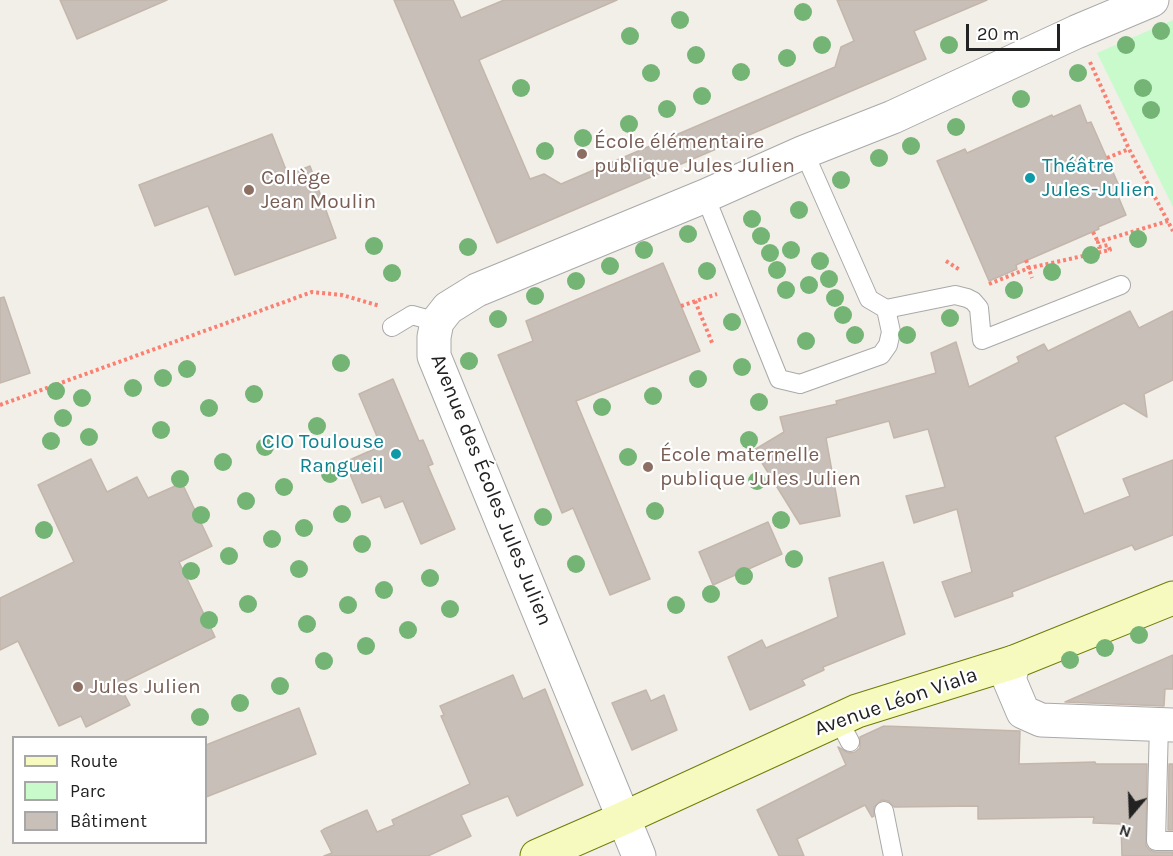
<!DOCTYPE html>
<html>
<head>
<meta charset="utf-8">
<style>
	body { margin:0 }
	#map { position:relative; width:1173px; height:856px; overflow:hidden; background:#f2efe9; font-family:Karla,sans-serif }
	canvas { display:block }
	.legend { position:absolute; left:12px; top:736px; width:195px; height:108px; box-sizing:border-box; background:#fff; border:2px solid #a7a7a7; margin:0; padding:8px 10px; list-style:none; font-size:18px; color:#222 }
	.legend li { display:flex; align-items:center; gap:12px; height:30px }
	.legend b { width:30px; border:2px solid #a7a7a7 }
	.north { position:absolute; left:1101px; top:784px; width:60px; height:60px; -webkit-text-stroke:4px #fff; paint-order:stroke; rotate:199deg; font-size:16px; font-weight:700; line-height:24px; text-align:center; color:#222 }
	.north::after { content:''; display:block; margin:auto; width:21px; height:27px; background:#222; clip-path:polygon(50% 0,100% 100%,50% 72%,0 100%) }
	.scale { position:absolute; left:966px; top:24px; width:94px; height:27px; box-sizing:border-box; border:3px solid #222; border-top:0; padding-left:8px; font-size:18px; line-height:21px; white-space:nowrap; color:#222; -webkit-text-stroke:4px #fff; paint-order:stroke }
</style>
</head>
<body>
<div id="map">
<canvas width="1173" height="856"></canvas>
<ul class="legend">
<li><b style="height:8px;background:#f7fabf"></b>Route</li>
<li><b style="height:16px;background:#c8facc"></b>Parc</li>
<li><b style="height:16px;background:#c7bfb8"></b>Bâtiment</li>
</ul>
<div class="north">N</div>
<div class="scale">20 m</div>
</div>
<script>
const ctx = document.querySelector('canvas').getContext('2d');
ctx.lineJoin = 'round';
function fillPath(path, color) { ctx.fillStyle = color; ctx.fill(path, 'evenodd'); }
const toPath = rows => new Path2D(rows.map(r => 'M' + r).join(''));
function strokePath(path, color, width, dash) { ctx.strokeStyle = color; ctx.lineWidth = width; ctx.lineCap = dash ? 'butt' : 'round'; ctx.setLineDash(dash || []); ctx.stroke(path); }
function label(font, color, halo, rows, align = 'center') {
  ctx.font = font + ' Karla,sans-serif'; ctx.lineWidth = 4.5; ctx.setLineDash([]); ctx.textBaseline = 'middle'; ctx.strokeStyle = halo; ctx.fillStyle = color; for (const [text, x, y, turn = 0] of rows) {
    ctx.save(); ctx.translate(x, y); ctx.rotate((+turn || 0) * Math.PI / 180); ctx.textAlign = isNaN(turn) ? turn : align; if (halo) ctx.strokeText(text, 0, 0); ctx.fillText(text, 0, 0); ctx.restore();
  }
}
const park = toPath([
	[1173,20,1173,207,1097,53]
]);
const building = toPath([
	[60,0,167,0,77,39,60,0],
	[394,0,453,0,461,18,504,0,617,0,479,60,530,179,544,174,561,184,835,67,841,47,854,41,837,0,987,0,914,31,926,59,497,243,394,0],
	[1080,105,1087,123,1091,122,1123,195,1118,196,1126,215,1098,227,1099,229,1016,265,1017,269,989,281,937,161,965,149,967,153,1052,115,1053,117,1080,105],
	[272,134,288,175,310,166,336,238,235,275,208,206,155,226,139,185,272,134],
	[663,263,700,351,576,401,650,579,610,595,573,508,562,513,498,355,533,341,526,321,663,263],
	[4,297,30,373,0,383,0,298,4,297],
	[1130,311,1139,328,1173,311,1173,380,1144,394,1147,417,1124,403,1055,437,1084,514,1130,496,1123,479,1173,460,1173,535,1135,550,1132,545,1012,592,1013,596,955,617,942,582,972,572,957,509,914,523,906,496,945,487,928,429,894,438,889,421,826,438,840,516,800,524,754,450,784,432,780,417,837,404,836,401,936,373,931,353,956,342,969,387,1019,362,1017,357,1044,344,1048,351,1130,311],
	[393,379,419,441,423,440,433,464,428,466,455,529,421,544,403,501,385,508,380,496,362,503,345,462,381,446,359,394,393,379],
	[91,459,107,492,137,477,148,498,182,483,212,546,179,562,215,637,119,684,130,705,86,727,81,716,59,726,18,641,0,650,0,598,74,562,38,485,91,459],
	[768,522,782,554,713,585,699,552,768,522],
	[883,562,905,634,823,667,824,670,802,680,805,685,750,710,728,657,762,640,766,648,838,617,829,578,883,562],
	[1173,655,1173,689,1165,689,1164,706,1065,702,1173,655],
	[513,675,523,699,545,689,583,785,517,816,508,796,461,815,471,836,428,856,324,856,332,853,321,831,324,829,367,810,377,832,394,825,392,820,470,784,441,716,444,715,440,706,513,675],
	[646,690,651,701,664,695,677,730,632,750,612,703,646,690],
	[299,708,316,754,206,797,206,745,299,708],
	[884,726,1020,731,1019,764,1095,762,1096,764,1147,764,1146,846,1150,850,1155,852,1173,852,1173,856,1122,856,1121,824,1093,823,1094,817,978,819,978,806,894,807,888,801,882,800,874,807,874,816,872,817,865,805,797,839,804,856,779,856,757,810,846,765,838,747,849,753,855,752,860,748,860,737,884,726],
	[1169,764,1173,764,1173,830,1168,830,1169,764]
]);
const path = toPath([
	[1090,62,1129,149,1173,231],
	[1107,158,1129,149],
	[1093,232,1098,242],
	[1026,260,1032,278],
	[946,261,960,270],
	[989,284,1029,268,1110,250,1108,245,1099,247,1098,242,1168,221],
	[695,301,713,345],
	[681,306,717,294],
	[0,405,312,292,342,295,380,306]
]);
const lane = toPath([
	[804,152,869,299,886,309,955,295,967,298,973,301,979,308,982,340,1121,285],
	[705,196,779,379,800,384,881,355,888,345,891,332,886,309],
	[392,327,412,315,437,322],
	[838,719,850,742],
	[1159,724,1156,841,1173,841],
	[884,811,893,856]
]);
const street = toPath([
	[1014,662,1009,679,1023,712,1041,720,1173,725],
	[639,856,434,356,434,337,437,322,448,308,477,290,705,196,804,152,893,117,1076,32,1152,0]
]);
const secondary = toPath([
	[537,856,624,818,857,711,1014,662,1173,598]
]);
const trees = [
	[803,12],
	[680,20],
	[1161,31],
	[630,36],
	[822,45],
	[949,45],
	[1126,45],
	[696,55],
	[787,58],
	[741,72],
	[651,73],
	[1078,73],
	[521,88],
	[1143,88],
	[702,96],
	[1021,99],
	[667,109],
	[1151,110],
	[629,124],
	[956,127],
	[583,138],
	[911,146],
	[545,151],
	[879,158],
	[841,180],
	[799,210],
	[752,219],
	[688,234],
	[761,236],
	[1138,239],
	[374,246],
	[468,247],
	[644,250],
	[791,250],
	[770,253],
	[1091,255],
	[820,261],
	[610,266],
	[777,270],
	[707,271],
	[1052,272],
	[392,273],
	[829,279],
	[576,281],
	[809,285],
	[786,290],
	[1014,290],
	[535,296],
	[835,298],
	[843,315],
	[950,318],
	[498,319],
	[732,322],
	[855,335],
	[907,335],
	[806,341],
	[469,361],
	[341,363],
	[742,367],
	[187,369],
	[163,378],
	[698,379],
	[133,388],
	[56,391],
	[254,394],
	[653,396],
	[82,398],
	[759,402],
	[602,407],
	[209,408],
	[63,418],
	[317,426],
	[161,430],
	[89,437],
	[749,440],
	[51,441],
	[265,447],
	[628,457],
	[223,462],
	[330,474],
	[180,479],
	[757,481],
	[284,487],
	[246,501],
	[655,511],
	[342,514],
	[201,515],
	[543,517],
	[781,520],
	[304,528],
	[44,530],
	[272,539],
	[362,544],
	[229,556],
	[794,559],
	[576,564],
	[299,569],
	[191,571],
	[744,576],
	[430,578],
	[384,590],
	[711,594],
	[248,604],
	[348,605],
	[676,605],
	[450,609],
	[209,620],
	[307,624],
	[408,630],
	[1139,635],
	[366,646],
	[1105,648],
	[1070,660],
	[324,661],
	[280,686],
	[240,703],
	[200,717]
];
const markers = [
	[582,154,6,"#8d6e63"],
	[1030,178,6,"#0f9aa8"],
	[249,190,6,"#8d6e63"],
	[396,454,6,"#0f9aa8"],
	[648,467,6,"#8d6e63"],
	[78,687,6,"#8d6e63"]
];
const educationNames = [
	["École élémentaire",594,142],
	["publique Jules Julien",594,166],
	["Collège",261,178],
	["Jean Moulin",261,202],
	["École maternelle",660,455],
	["publique Jules Julien",660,479],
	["Jules Julien",90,687]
];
const cultureNames = [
	["Théâtre",1042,166],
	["Jules-Julien",1042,190],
	["CIO Toulouse",384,442,"right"],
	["Rangueil",384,466,"right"]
];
const streetNames = [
	["Avenue des Écoles Jules Julien",491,490,68],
	["Avenue Léon Viala",896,702,-19]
];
fillPath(park, '#c8facc');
fillPath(building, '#c7bfb8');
strokePath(building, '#c4b6ab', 1.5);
strokePath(lane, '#a9a9a9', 20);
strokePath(street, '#a9a9a9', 35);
strokePath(secondary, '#707d05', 35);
strokePath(path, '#fa8072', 4, [3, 3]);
strokePath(lane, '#fff', 18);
strokePath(street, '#fff', 33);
strokePath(secondary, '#f7fabf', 33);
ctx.fillStyle = '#74b475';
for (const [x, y] of trees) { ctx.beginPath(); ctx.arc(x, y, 9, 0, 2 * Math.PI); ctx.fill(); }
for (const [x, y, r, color] of markers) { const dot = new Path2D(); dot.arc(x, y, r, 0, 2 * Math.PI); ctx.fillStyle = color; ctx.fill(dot); strokePath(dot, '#fff', 2); }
label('21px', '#785e54', '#fff', educationNames, 'left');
label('21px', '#0d838f', '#fff', cultureNames, 'left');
label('21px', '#222', '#fff', streetNames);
</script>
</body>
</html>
